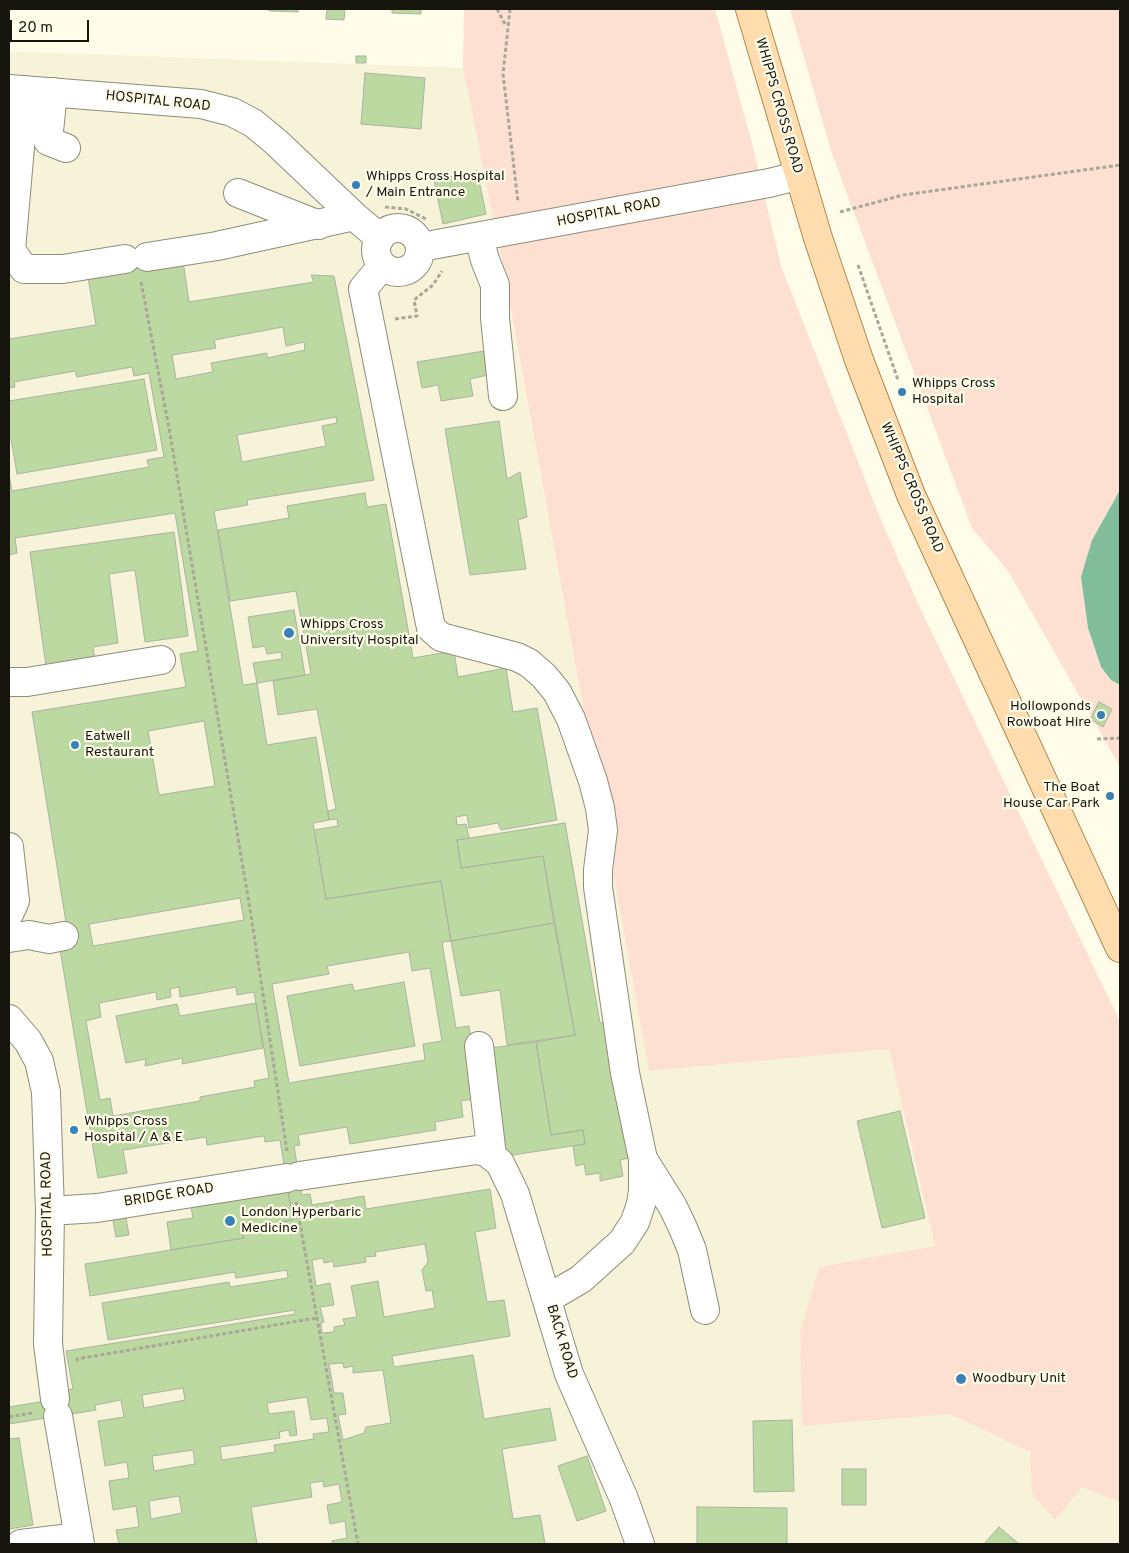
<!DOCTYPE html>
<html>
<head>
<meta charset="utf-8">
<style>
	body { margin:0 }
	#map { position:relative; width:1129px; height:1553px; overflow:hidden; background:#fffdea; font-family:Overpass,sans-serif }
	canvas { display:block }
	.frame { position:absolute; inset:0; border:10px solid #16160f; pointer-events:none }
	.scale { position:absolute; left:10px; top:20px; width:79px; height:22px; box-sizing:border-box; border:2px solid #16160f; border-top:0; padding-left:6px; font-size:15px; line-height:18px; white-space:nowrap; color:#16160f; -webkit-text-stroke:4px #fffdea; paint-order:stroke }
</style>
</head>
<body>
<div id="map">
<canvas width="1129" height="1553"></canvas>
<div class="frame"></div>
<div class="scale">20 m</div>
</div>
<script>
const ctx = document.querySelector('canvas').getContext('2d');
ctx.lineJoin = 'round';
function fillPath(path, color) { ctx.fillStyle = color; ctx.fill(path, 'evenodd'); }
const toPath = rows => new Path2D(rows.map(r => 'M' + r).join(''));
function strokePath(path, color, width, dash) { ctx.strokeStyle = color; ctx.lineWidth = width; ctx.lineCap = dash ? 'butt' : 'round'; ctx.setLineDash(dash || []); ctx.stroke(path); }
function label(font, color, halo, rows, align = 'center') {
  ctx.font = font + ' Overpass,sans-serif'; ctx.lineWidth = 4.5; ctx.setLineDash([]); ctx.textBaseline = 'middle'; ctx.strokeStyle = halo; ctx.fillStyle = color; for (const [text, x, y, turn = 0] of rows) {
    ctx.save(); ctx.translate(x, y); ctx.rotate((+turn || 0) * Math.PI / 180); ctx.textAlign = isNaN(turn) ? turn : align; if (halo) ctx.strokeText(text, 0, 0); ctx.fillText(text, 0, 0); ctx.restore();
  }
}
const built = toPath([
	[9,51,463,68,493,217,649,1071,889,1048,935,1247,819,1267,801,1333,1120,1279,1120,1544,9,1544]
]);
const green = toPath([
	[464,9,715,9,753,147,781,266,881,520,919,606,1120,1021,1120,1502,1082,1487,1055,1520,1032,1494,1030,1452,950,1414,802,1426,800,1333,819,1267,935,1246,889,1049,649,1071,502,262,463,68],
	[790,9,1120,9,1120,490,1092,540,1088,628,1101,667,1111,680,1120,685,1120,767,1008,571,972,528,832,154]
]);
const water = toPath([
	[1120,490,1120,685,1111,680,1101,667,1088,628,1081,577,1092,540]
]);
const building = toPath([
	[269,9,298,9,298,12,269,11,269,9],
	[327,9,345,9,344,20,326,19,327,9],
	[392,9,421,9,421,14,392,13,392,9],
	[356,56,366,56,366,63,356,63,356,56],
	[365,73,425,78,421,129,361,124,365,73],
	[477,171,486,214,443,224,434,180,477,171],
	[183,261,189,302,314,282,311,275,334,276,374,480,247,500,248,505,214,511,243,685,257,683,267,745,316,737,329,820,313,823,326,899,441,881,451,941,442,942,456,1028,469,1026,481,1098,461,1101,463,1117,435,1122,436,1130,350,1144,347,1127,298,1135,300,1145,294,1146,302,1195,310,1194,312,1205,364,1196,366,1209,490,1189,496,1228,475,1232,487,1302,504,1300,510,1336,392,1356,394,1367,473,1355,484,1419,550,1408,556,1440,502,1449,513,1519,540,1515,545,1544,333,1544,332,1541,347,1538,345,1521,330,1524,327,1505,342,1502,339,1484,324,1487,323,1481,310,1483,312,1497,251,1507,257,1544,119,1544,116,1530,139,1527,136,1506,113,1510,109,1481,129,1478,127,1462,105,1466,98,1421,124,1417,121,1400,95,1405,96,1410,9,1424,9,1407,64,1398,63,1390,73,1389,66,1351,295,1314,295,1310,108,1340,102,1303,229,1282,230,1287,288,1278,287,1270,236,1278,235,1272,90,1296,85,1264,244,1238,242,1233,280,1226,279,1222,293,1220,280,1140,265,1142,264,1136,207,1145,206,1137,123,1150,127,1173,98,1178,60,949,70,947,32,712,186,687,180,654,198,651,175,513,15,538,17,553,9,555,9,474,12,491,149,467,147,460,164,457,149,373,134,376,132,367,77,377,75,371,14,382,15,387,9,388,9,339,96,325,88,277,183,261],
	[283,327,286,346,304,342,305,350,267,358,267,353,211,363,213,372,176,379,172,355,216,348,214,340,283,327],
	[336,417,337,423,322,426,326,446,242,462,237,435,336,417],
	[204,721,215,786,159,795,148,731,204,721],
	[240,898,244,920,93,946,89,924,240,898],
	[409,952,412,971,430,968,442,1041,423,1044,425,1060,289,1083,272,984,329,974,327,966,409,952],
	[179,987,180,997,236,987,237,995,254,992,269,1078,254,1081,255,1087,200,1097,200,1101,113,1116,110,1098,100,1100,86,1021,101,1017,99,1003,156,992,157,1000,171,997,170,989,179,987],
	[425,1244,428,1262,422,1270,426,1291,432,1290,435,1308,384,1317,378,1281,351,1286,357,1317,343,1319,345,1325,334,1327,334,1332,322,1333,321,1323,324,1322,320,1307,334,1305,330,1283,316,1286,312,1260,323,1258,324,1263,333,1261,334,1267,366,1262,365,1257,376,1256,375,1252,425,1244],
	[343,1363,344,1368,353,1366,353,1373,383,1370,391,1423,366,1427,364,1433,343,1440,338,1415,346,1414,343,1393,334,1393,329,1364,343,1363],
	[183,1388,185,1400,144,1408,142,1395,183,1388],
	[307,1397,311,1420,327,1418,329,1432,313,1434,314,1439,274,1445,275,1452,222,1460,220,1447,280,1438,279,1432,289,1430,290,1436,297,1435,294,1411,269,1414,267,1403,307,1397],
	[193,1450,195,1464,154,1471,152,1456,193,1450],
	[179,1496,182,1513,151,1519,149,1501,179,1496],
	[484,351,488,375,470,379,473,396,441,401,438,385,422,388,417,362,484,351],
	[144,379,157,450,17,474,11,439,9,439,9,401,144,379],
	[499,421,507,479,520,472,527,517,518,520,526,569,470,575,445,429,499,421],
	[365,493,367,507,386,504,413,658,454,651,458,677,506,668,513,712,537,708,557,820,501,830,498,823,469,828,467,815,456,817,457,825,466,824,469,838,457,840,461,868,543,856,554,923,451,941,441,881,326,899,314,830,338,826,337,819,329,820,328,811,336,809,317,709,278,715,273,681,311,674,296,591,230,601,218,530,289,518,287,506,365,493],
	[174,532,188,636,145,642,135,570,109,574,118,643,93,647,95,659,46,666,30,552,174,532],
	[294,610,305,675,257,683,253,663,282,659,281,652,267,654,265,646,253,648,248,617,294,610],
	[1099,702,1112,709,1103,727,1090,719,1099,702],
	[565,823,600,1023,604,1022,629,1158,620,1160,623,1176,600,1181,600,1173,586,1175,584,1164,576,1166,573,1146,585,1144,583,1130,551,1135,536,1042,575,1035,543,856,461,868,457,840,565,823],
	[554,923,575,1035,507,1045,500,990,461,996,451,941,554,923],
	[404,982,415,1046,300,1066,287,996,352,984,354,991,404,982],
	[256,1003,263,1048,182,1064,183,1058,145,1066,146,1059,126,1063,116,1016,177,1004,180,1016,256,1003],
	[536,1042,551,1135,583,1130,585,1144,506,1156,490,1048,536,1042],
	[900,1111,925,1218,882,1228,857,1121,900,1111],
	[288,1191,293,1220,279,1222,280,1226,242,1233,244,1238,171,1250,167,1222,193,1218,191,1207,288,1191],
	[126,1218,129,1235,116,1237,113,1220,126,1218],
	[792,1420,794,1491,754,1492,753,1421,792,1420],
	[19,1438,33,1525,9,1529,9,1439,19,1438],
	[587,1456,606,1511,577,1521,558,1466,587,1456],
	[842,1469,866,1469,866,1505,842,1505,842,1469],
	[697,1507,787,1508,787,1544,697,1544,697,1507],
	[999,1527,1019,1544,984,1544,999,1527]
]);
const path = toPath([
	[497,9,506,26],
	[510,9,503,74,518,202],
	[385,207,406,209,426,219],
	[840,212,903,195,1120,165],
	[858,265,898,380],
	[141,282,169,428,250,909,287,1151],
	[395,319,417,316,414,300,433,285,442,271],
	[1097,739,1120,738],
	[296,1202,358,1544],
	[78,1361,77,1359,316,1318],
	[9,1417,32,1413]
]);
const minor = toPath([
	[9,89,201,104,232,112,253,123,276,142,354,216,380,238],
	[25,90,11,250,24,269,63,269,125,259],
	[53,92,48,141,66,148],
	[238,193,319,225],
	'376 250a22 22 0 1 1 44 0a22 22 0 1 1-44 0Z',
	[479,237,485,260,495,285,495,318,503,396],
	[421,247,769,183,797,176],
	[147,257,217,246,354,216],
	[382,266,363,289,431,628,441,637,517,657,529,663,544,676,557,692,571,719,593,781,600,808,603,830,598,870,598,887,625,1073,643,1159,673,1207,683,1228,692,1250,705,1310],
	[9,682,27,682,161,660],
	[9,847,15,901,9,914],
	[9,938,29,935,49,939,64,936],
	[9,1019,28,1041,39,1061,46,1092,50,1211,48,1344,55,1399],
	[479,1046,492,1156],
	[299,1176,477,1150,486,1152,500,1163,515,1194,569,1374,624,1499,640,1544],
	[50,1211,97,1208,287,1178],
	[547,1299,581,1279,622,1242,635,1222,641,1204,643,1191,643,1159],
	[58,1416,80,1544],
	[21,1544,79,1537]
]);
const major = toPath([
	[750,9,818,238,859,360,911,495,1120,948]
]);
const markers = [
	[356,185,5,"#3982b7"],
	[902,392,5,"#3982b7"],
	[289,633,6,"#3982b7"],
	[1101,715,5,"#3982b7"],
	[75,745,5,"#3982b7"],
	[1110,796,5,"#3982b7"],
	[74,1130,5,"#3982b7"],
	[230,1221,6,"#3982b7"],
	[961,1379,6,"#3982b7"]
];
const streetNames = [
	["HOSPITAL ROAD",158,102,6],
	["WHIPPS CROSS ROAD",778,106,74],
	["HOSPITAL ROAD",609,213,-11],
	["WHIPPS CROSS ROAD",911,488,67],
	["BRIDGE ROAD",169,1196,-9],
	["HOSPITAL ROAD",48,1204,-91],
	["BACK ROAD",561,1342,73]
];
const poiNames = [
	["Whipps Cross Hospital",366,177],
	["/ Main Entrance",366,193],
	["Whipps Cross",912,384],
	["Hospital",912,400],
	["Whipps Cross",300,625],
	["University Hospital",300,641],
	["Hollowponds",1091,707,"right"],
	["Rowboat Hire",1091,723,"right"],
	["Eatwell",85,737],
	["Restaurant",85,753],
	["The Boat",1100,788,"right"],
	["House Car Park",1100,804,"right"],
	["Whipps Cross",84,1122],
	["Hospital / A & E",84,1138],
	["London Hyperbaric",241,1213],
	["Medicine",241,1229],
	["Woodbury Unit",972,1379]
];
fillPath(built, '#f6f3d9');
fillPath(green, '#fee0d3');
fillPath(water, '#82bd9b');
fillPath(building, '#bdd9a2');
strokePath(building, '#aab3a3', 1);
strokePath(minor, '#8e8c7b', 30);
strokePath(major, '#ad8852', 30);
strokePath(path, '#a8a799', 3, [4, 2.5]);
strokePath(minor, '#fff', 28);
strokePath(major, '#fedcad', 28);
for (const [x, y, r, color] of markers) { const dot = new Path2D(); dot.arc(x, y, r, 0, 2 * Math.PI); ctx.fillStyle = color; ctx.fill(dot); strokePath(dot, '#fffdea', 2); }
label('14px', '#16160f', '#fffdea', streetNames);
label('14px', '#16160f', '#fffdea', poiNames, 'left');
</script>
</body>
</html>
